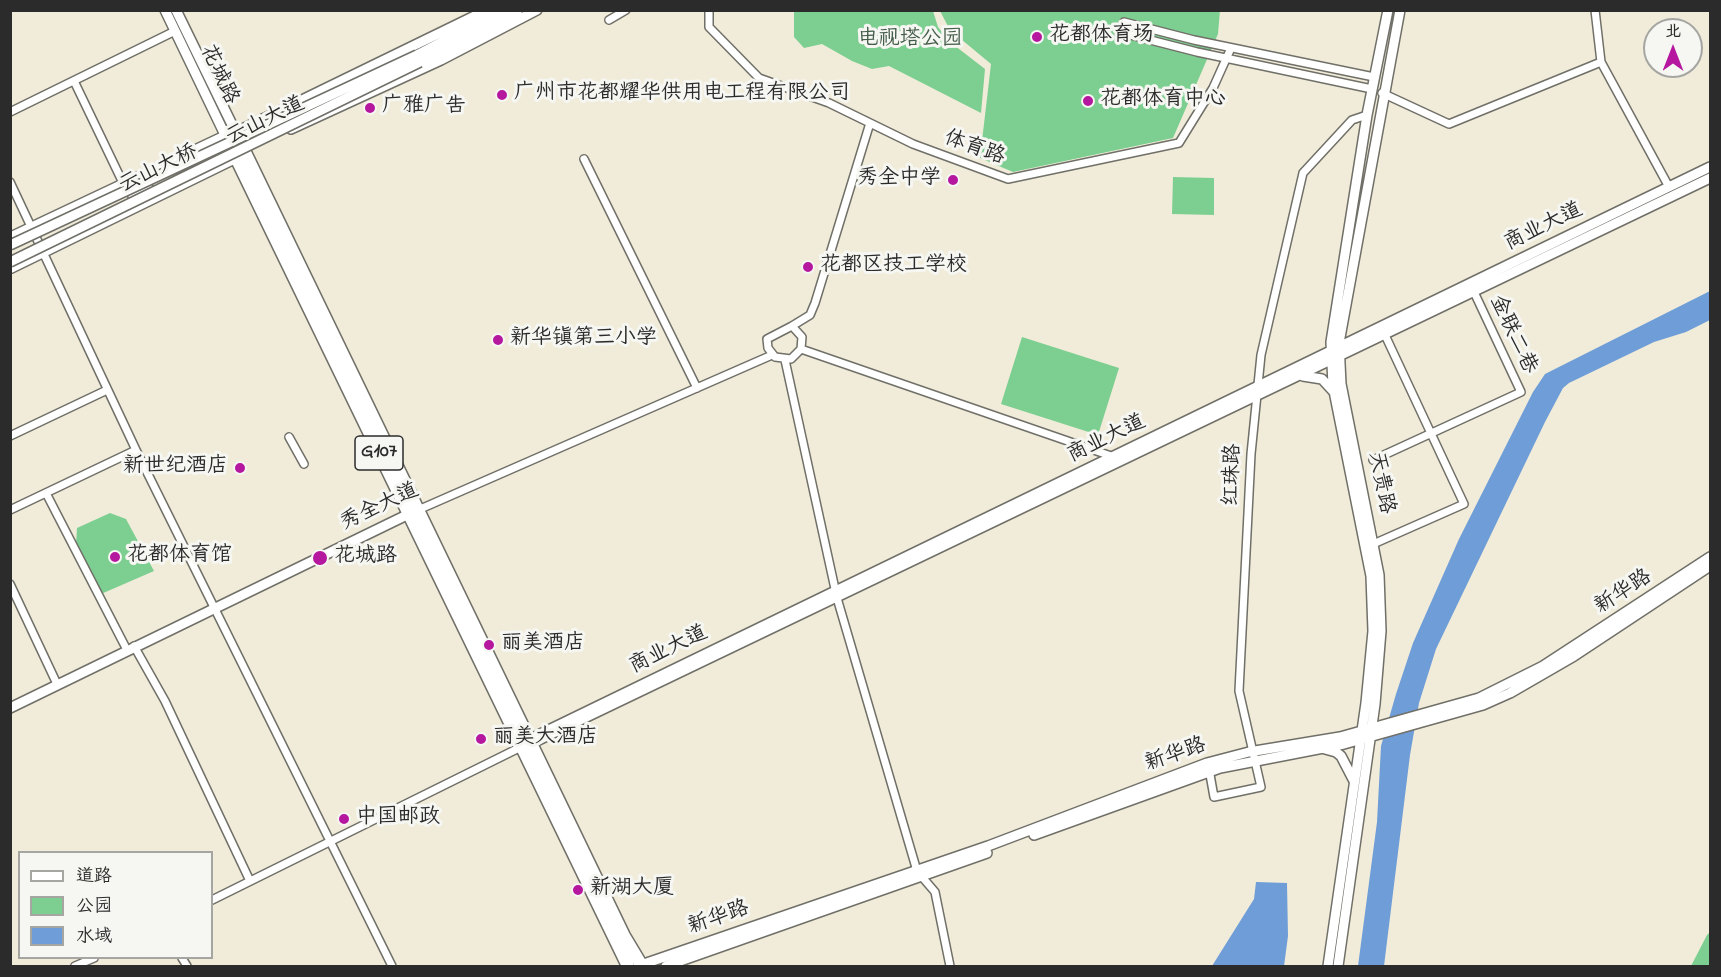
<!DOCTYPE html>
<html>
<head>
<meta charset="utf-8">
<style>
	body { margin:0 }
	#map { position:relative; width:1721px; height:977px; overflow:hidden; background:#f0ecd9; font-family:"Indie Flower","LXGW WenKai TC",sans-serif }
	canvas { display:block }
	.frame { position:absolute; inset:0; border:12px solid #2b2b2b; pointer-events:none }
	.legend { position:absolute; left:18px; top:851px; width:195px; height:108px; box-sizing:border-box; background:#f6f6f2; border:2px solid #a5a5a2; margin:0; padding:8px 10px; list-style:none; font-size:18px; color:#2b2b2b }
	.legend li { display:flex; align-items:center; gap:12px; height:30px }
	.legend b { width:30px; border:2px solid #a5a5a2 }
	.north { position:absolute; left:1643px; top:18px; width:60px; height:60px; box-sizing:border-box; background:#f6f6f2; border:2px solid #a5a5a2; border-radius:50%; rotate:0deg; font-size:16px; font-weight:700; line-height:24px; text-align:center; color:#2b2b2b }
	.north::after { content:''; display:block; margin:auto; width:21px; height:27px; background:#b5179e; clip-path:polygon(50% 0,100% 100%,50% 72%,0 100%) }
</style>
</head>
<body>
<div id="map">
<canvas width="1721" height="977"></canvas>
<div class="frame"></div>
<ul class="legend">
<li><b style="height:8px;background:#fff"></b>道路</li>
<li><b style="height:16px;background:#7dcf91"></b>公园</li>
<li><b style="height:16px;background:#6f9dd7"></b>水域</li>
</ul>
<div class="north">北</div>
</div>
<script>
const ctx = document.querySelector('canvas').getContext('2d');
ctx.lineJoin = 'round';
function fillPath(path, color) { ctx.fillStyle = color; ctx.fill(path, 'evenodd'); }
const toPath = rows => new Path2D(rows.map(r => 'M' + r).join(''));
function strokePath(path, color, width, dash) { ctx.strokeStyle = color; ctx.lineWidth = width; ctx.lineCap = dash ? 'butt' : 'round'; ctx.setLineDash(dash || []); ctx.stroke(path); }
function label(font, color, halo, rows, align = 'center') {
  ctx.font = font + ' "Indie Flower","LXGW WenKai TC",sans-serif'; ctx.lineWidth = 6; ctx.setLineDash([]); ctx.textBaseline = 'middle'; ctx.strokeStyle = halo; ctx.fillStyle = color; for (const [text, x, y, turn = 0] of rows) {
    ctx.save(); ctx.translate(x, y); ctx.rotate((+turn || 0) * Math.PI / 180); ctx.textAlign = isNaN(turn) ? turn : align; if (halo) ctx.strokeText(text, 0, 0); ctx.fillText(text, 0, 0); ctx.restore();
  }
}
const green = toPath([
	[1220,10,1218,34,1173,138,1013,172,980,158,991,64,950,30,940,11],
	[794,11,933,11,938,27,950,42,985,69,981,113,889,66,872,69,852,61,822,44,804,48,794,37],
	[1173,177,1214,178,1214,215,1172,214],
	[1022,337,1119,368,1098,435,1001,404],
	[110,513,126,519,154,571,101,594,76,544,77,528],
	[1710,932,1710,966,1691,966,1707,935]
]);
const water = toPath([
	[1710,291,1710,320,1686,332,1654,342,1569,383,1563,388,1545,422,1436,649,1419,703,1410,755,1384,966,1358,966,1377,822,1381,746,1396,694,1413,643,1459,539,1533,392,1545,374],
	[1256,882,1287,883,1288,936,1284,966,1212,966,1254,899]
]);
const street = toPath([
	[709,10,709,27,759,78,829,103,913,144,1008,179,1179,143,1213,88,1231,48],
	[1595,10,1601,62,1669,187],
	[609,20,626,10],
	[74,81,124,185],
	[1372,89,1197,52,1119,32,1124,22,1194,40,1374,77],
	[1382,93,1449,124,1601,62],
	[10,112,175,31],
	[584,159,697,388],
	[10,182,136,450,392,966],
	[792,326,810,315,815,303,870,123],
	[792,326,802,337,801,349,791,359,775,357,768,348,767,339,792,326],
	[801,349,1114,457],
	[785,360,837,598,917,871,935,892,950,966],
	[10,436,107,390],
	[289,437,304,464],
	[1373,460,1521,392,1474,292],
	[46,493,127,650],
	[10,510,136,450],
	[418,510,772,355],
	[1371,545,1464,504,1385,335],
	[10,584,57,684],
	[134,646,165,701,250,881],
	[1209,769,1214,797,1261,787,1239,691,1251,454,1261,355,1303,173,1352,120,1367,115],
	[212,900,521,747],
	[182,958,187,966],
	[75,966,94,958]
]);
const secondary = toPath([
	[165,10,226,137,487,10],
	[176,10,238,137],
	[417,55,503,10],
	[420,62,518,10],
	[291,129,441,60,537,10],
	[133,197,149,189],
	[1303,376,1322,379,1334,392],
	[10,708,413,512],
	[526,741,1710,167],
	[526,746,1710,178],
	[1325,749,1336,752,1341,756,1354,781],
	[1034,835,1220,768,1344,744,1483,705,1510,693,1574,656,1710,566],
	[638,966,988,846,1207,763,1249,752,1340,737,1479,698,1543,666,1710,557],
	[666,966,987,853],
	[1328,966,1366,703,1373,631,1371,576,1333,386,1331,342,1367,115,1388,10],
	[1338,966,1375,704,1381,631,1379,575,1341,384,1339,343,1400,10]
]);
const highway = toPath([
	[226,137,628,966],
	[10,239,226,137,239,140,539,760,624,936,642,966],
	[10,267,241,154]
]);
const secondaryBridge = toPath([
	[10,245,417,55],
	[10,262,420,62]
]);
const markers = [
	[1037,37,6,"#b5179e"],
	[502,95,6,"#b5179e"],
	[1088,101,6,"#b5179e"],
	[370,108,6,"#b5179e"],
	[953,180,6,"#b5179e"],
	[808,267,6,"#b5179e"],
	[498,340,6,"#b5179e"],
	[240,468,6,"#b5179e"],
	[115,557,6,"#b5179e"],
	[320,558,8,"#b5179e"],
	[489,645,6,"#b5179e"],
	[481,739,6,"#b5179e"],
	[344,819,6,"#b5179e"],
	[578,890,6,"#b5179e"]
];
const shields = [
	[379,453,48]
];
const shieldNames = [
	["G107",379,453]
];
const poiNames = [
	["花都体育场",1049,37],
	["广州市花都耀华供用电工程有限公司",514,95],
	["花都体育中心",1100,101],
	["广雅广告",382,108],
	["秀全中学",941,180,"right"],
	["花都区技工学校",820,267],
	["新华镇第三小学",510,340],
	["新世纪酒店",228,468,"right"],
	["花都体育馆",127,557],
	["花城路",334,558],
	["丽美酒店",501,645],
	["丽美大酒店",493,739],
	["中国邮政",356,819],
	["新湖大厦",590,890]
];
const parkNames = [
	["电视塔公园",910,41]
];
const streetNames = [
	["花城路",218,75,65],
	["云山大道",266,122,-26],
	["体育路",974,149,20],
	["云山大桥",159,170,-26],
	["商业大道",1544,228,-26],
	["金联二巷",1512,335,65],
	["商业大道",1107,440,-26],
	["红珠路",1234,475,-88],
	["天贵路",1380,483,79],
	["秀全大道",380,508,-25],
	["新华路",1624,593,-33],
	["商业大道",669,651,-26],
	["新华路",1176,756,-19],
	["新华路",719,919,-19]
];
fillPath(green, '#7dcf91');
fillPath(water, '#6f9dd7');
strokePath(street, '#706f68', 10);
strokePath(secondary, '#706f68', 12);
strokePath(highway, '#706f68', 15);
strokePath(street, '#fff', 7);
strokePath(secondary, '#fff', 9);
strokePath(highway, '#fff', 12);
strokePath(secondaryBridge, '#706f68', 12, []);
strokePath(secondaryBridge, '#fff', 9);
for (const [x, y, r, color] of markers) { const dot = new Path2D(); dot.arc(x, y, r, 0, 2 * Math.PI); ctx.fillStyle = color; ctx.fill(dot); strokePath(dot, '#f6f6f2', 2); }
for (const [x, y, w] of shields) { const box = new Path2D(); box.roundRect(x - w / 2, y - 17, w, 34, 4.5); ctx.fillStyle = '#f6f6f2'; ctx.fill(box); strokePath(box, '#2b2b2b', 1.5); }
label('bold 20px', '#2b2b2b', null, shieldNames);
label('21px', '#2b2b2b', '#f6f6f2', poiNames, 'left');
label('21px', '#445c4a', '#f6f6f2', parkNames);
label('21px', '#2b2b2b', '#f6f6f2', streetNames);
</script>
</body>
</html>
